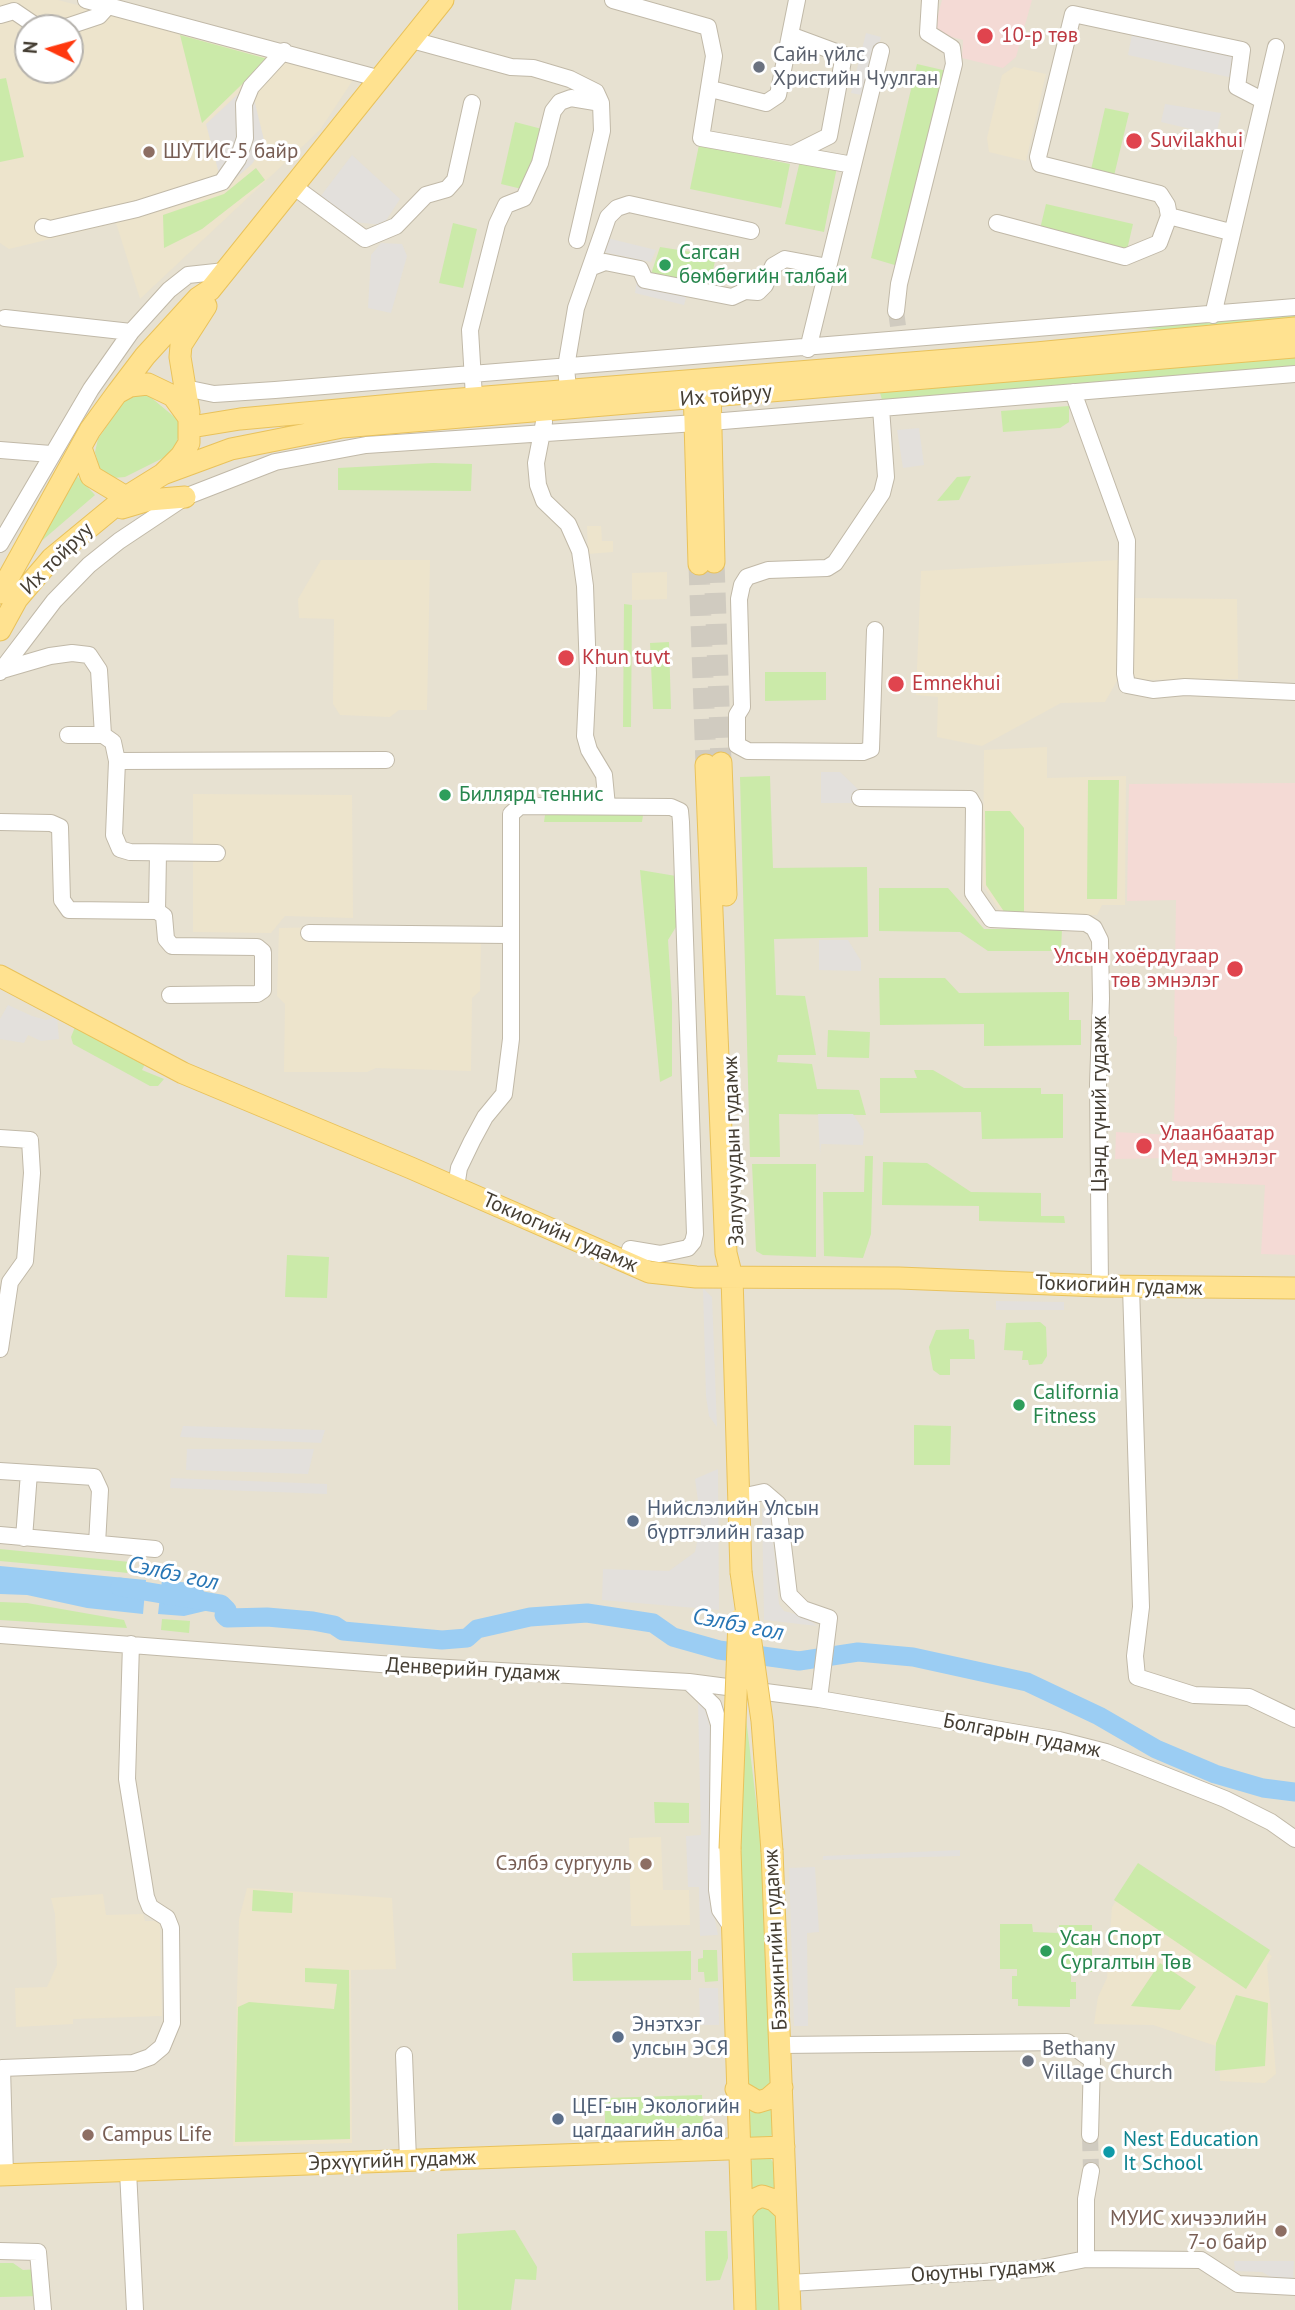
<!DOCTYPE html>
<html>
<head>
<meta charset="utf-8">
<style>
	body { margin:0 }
	#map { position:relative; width:1295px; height:2310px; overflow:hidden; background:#f3eee3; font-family:"PT Sans",sans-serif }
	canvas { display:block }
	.north { position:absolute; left:14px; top:14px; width:70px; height:70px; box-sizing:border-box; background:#fff; border:2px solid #b5b2ad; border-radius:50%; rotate:275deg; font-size:19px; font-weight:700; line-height:28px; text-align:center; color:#453e33 }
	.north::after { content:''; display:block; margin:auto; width:24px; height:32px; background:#ff380e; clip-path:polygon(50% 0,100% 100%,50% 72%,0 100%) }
</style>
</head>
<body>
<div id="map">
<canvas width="1295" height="2310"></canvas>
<div class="north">N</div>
</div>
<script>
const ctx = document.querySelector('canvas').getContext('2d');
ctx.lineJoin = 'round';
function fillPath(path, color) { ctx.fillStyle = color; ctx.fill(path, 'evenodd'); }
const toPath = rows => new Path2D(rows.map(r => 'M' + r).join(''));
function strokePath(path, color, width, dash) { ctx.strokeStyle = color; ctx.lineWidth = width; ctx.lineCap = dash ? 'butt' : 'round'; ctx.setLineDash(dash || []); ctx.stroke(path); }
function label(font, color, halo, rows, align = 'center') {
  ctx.font = font + ' "PT Sans",sans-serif'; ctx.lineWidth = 6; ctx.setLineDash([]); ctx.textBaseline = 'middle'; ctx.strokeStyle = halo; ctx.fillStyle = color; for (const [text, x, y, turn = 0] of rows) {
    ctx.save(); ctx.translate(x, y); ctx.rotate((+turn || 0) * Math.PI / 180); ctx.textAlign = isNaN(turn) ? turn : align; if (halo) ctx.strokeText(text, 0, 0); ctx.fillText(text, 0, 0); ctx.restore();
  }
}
const residential = toPath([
	[0,0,1295,0,1295,2310,0,2310],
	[28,28,70,28,70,70,28,70]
]);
const education = toPath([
	[0,0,58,0,355,77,320,130,140,299,116,223,9,249,0,243],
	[28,28,70,28,70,70,28,70],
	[1014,67,1046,74,1026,161,989,152,987,138,1002,75],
	[587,526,601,526,602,541,613,541,613,552,588,554],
	[321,560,430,560,427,710,399,710,390,717,340,715,333,704,334,619,299,618,298,599],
	[1118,560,1117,681,1105,702,1061,703,982,746,937,737,938,697,916,695,921,571],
	[667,572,667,599,632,600,632,573],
	[1133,598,1237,599,1238,679,1135,680,1129,674],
	[1047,747,1047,778,1126,776,1125,905,1102,905,1097,915,1003,916,983,885,984,750],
	[193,794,352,795,353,918,285,916,271,933,193,932],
	[373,926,481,938,480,991,472,998,471,1071,376,1068,367,1072,284,1072,285,1004,277,996,279,928],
	[661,1837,663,1890,689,1890,690,1925,631,1926,629,1838],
	[1139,1865,1272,1956,1267,1965,1276,2074,1265,2083,1220,2081,1219,2047,1153,2025,1094,2024,1098,1997,1107,1978,1112,1907],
	[247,1888,392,1898,396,1969,351,1970,352,2143,233,2146,239,1919],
	[103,1894,106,1915,143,1914,145,1921,160,1921,162,2016,73,2019,73,2024,16,2027,15,1988,47,1987,57,1965,55,1914,51,1898]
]);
const medical = toPath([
	[942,0,1032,0,1016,57,1003,68,962,58,963,40,933,32],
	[1295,783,1295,1255,1261,1254,1265,1185,1172,1181,1177,1037,1174,1036,1176,900,1127,901,1129,784],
	[1116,1132,1172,1135,1171,1158,1115,1159]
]);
const green = toPath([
	[180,35,268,59,202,123],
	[917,64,947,71,898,266,871,258],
	[6,78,24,157,0,162,0,79],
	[1105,108,1129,113,1113,180,1090,174],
	[515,122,542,129,526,190,501,184],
	[699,145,790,164,781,208,690,189],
	[800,161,837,167,824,232,785,224],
	[256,168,265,180,202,229,164,248,163,215,224,194],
	[1046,204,1133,224,1127,250,1040,229],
	[453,223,477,229,463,288,439,283],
	[660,247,716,256,709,289,650,277],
	[1295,311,1295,322,1182,333,1131,326],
	[1295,355,1295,367,882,400,879,389],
	[138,395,148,395,178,420,180,430,175,448,167,456,125,477,113,478,101,474,95,452,98,439,123,402],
	[1069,406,1069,422,1060,428,1003,432,1001,411],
	[433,463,472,464,471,491,338,490,338,468],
	[77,476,95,495,38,544],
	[971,476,959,500,937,501,957,477],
	[624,604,632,605,631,727,623,727],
	[669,642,671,709,653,709,650,643],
	[765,672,826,672,826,700,765,701],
	[770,776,773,868,867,867,868,937,774,939,776,995,805,996,816,1055,778,1055,777,1062,812,1064,817,1089,859,1090,866,1115,779,1114,780,1157,750,1157,740,777],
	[1088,780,1119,780,1117,899,1087,899],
	[985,811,1010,811,1024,828,1024,912,1005,913,986,885],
	[545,815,643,815,642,822,544,822],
	[640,870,676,876,679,922,668,940,672,1003,672,1076,660,1082],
	[879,888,948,888,984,929,1062,929,1061,951,988,951,960,932,879,931],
	[879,978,945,978,959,993,1069,992,1069,1020,1081,1020,1081,1045,984,1046,984,1024,880,1025],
	[75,1027,146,1062,142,1070,164,1079,158,1086,150,1086,73,1044,71,1037],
	[828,1030,870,1032,869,1058,827,1057],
	[914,1070,933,1070,964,1088,1041,1088,1041,1094,1063,1094,1063,1138,982,1139,981,1112,880,1113,880,1078,917,1078],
	[865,1156,873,1156,871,1234,863,1258,824,1256,823,1192,864,1192],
	[883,1162,927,1163,971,1192,1041,1193,1041,1216,1064,1216,1065,1223,979,1221,979,1206,882,1205],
	[752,1164,816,1164,816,1257,763,1255,756,1251],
	[287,1255,329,1257,327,1298,285,1297],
	[1040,1322,1046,1327,1047,1356,1042,1364,1029,1365,1028,1360,1022,1360,1023,1351,1004,1350,1006,1323],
	[969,1329,969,1339,974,1340,975,1359,950,1359,950,1375,940,1375,933,1370,929,1347,936,1330],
	[914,1425,951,1426,950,1465,914,1465],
	[0,1549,130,1562,130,1568,127,1573,119,1572,0,1561],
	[0,1602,27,1603,124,1620,127,1628,0,1620],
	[162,1619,190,1621,189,1633,161,1630],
	[745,1710,762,1850,771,2092,746,2090,738,1895],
	[654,1802,689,1803,689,1823,655,1823],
	[1138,1863,1270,1950,1246,1989,1114,1900],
	[253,1890,293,1893,292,1913,252,1911],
	[1000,1924,1032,1924,1033,1932,1059,1933,1059,1925,1092,1925,1092,1972,1071,1972,1071,1982,1076,1982,1076,1999,1070,1999,1070,2007,1018,2006,1018,1999,1012,1999,1012,1976,1017,1976,1017,1969,1000,1969],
	[703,1950,717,1950,718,1981,705,1982,704,1972,698,1972,698,1959,703,1958],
	[691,1951,691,1980,573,1981,572,1953],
	[1160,1963,1196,1987,1180,2010,1131,2006],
	[305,1968,349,1970,350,2139,235,2142,238,2007,249,2002,334,2009,337,1984,305,1982],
	[1236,1995,1268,2003,1265,2066,1215,2071,1216,2043],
	[702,2095,703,2127,605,2130,605,2098],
	[745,2099,774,2099,774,2130,770,2138,752,2139,748,2135],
	[756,2157,770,2158,775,2165,777,2197,751,2196,749,2163],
	[776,2205,782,2310,752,2310,750,2207],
	[515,2230,537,2267,536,2280,515,2279,511,2310,458,2310,457,2234],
	[705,2231,727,2231,728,2258,720,2280,706,2281],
	[0,2263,13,2263,23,2270,39,2269,40,2296,0,2297]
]);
const parking = toPath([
	[1133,29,1239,52,1233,78,1128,55],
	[866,33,881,37,866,96,851,93],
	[250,83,265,144,252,164,223,189,206,124],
	[1165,104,1221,113,1216,135,1161,122],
	[352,155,400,199,383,225,354,222,320,197],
	[607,238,656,250,651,262,603,252],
	[381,243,402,244,407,256,391,313,368,308,371,255],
	[637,279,688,291,684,305,635,293],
	[919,428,924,465,903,468,897,430],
	[821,772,840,772,863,794,863,803,821,803],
	[819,940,848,940,861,961,861,971,819,970],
	[8,1005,32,1016,46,1020,57,1017,59,1039,41,1041,28,1035,24,1043,0,1039,0,1019],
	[818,1114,853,1114,864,1131,863,1145,821,1144,820,1155],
	[703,1288,712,1297,717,1427,709,1416,706,1396],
	[996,1301,1064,1302,1064,1310,996,1310],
	[183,1426,325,1430,321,1443,180,1437],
	[187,1449,314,1449,308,1474,186,1470],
	[718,1469,719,1610,602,1600,603,1569,669,1571,695,1552,701,1523,695,1479],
	[171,1478,327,1484,327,1494,170,1488],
	[762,1508,770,1509,779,1604,784,1611,806,1617,817,1626,764,1620],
	[698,1702,705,1710,711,1731,710,1894,718,1935,700,1936,699,1887,688,1887,686,1836,701,1835],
	[960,1850,960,1856,823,1860,823,1856],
	[815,1867,819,1932,807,1933,808,2026,794,2026,789,1868],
	[699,1988,718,1988,719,2025,700,2025],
	[1234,2261,1294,2261,1293,2281,1280,2282,1262,2272,1235,2271]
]);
const water = toPath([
	[0,1566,146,1580,143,1614,87,1608,27,1595,0,1594],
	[162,1580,199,1584,205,1593,226,1606,184,1616,158,1614]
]);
const river = toPath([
	[120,1587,221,1604,227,1610,224,1615,227,1618,267,1617,313,1621,334,1625,343,1631,442,1640,467,1638,477,1629,530,1617,587,1613,653,1623,673,1637,719,1650,799,1661,858,1652,913,1657,1027,1682,1099,1716,1156,1749,1215,1774,1263,1788,1295,1792]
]);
const minorTunnel = toPath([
	[896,311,898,326],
	[1090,2135,1091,2171]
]);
const majorTunnel = toPath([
	[714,562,721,763],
	[699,564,706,765]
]);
const minor = toPath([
	[86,0,381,79],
	[613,0,708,27,714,56,701,138,853,165],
	[0,15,14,11,39,28],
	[63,28,99,16,108,6],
	[790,35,844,55,829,136,793,154],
	[412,40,511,67,533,68,570,79,596,92,601,103,602,131,577,240],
	[711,89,766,103,778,95,797,0],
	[293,186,365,239,396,226,426,195,447,189,455,180,472,103],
	[1169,216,1167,205,1160,194,1040,164,1038,157,1073,14,1242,50,1237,87,1262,100],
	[997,223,1125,257,1159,243,1169,216,1230,232],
	[43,227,50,229,137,209,222,182,238,159,245,138,244,104,251,87,284,51],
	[592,267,605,262,640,269,645,280,732,297,745,291,758,292,765,285,773,266,785,259,828,267],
	[896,311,899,284,954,64,952,48,928,33,930,0],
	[1213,315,1276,47],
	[5,318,131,332],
	[808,349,881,51],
	[185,388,214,394,275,390,1295,307],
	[568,389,566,367,576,308,608,217,617,208,629,204,751,231],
	[1073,392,1127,541,1125,674,1127,685,1153,690,1185,687,1295,692],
	[474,397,470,330,497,224,506,205,524,198,540,163,553,111,560,102,571,98,601,103],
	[544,422,536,463,538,485,544,501,568,524,580,551,585,586,588,673,585,736,589,750,604,775,607,806],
	[0,450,51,454],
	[0,544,91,389,131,332,169,290,188,275,225,271],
	[875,630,871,749,863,752,748,751,737,745,737,715,742,707,739,599,742,585,747,577,768,570,827,568,835,563,882,493,886,477,881,408],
	[2,670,50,656,72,653,89,655,99,670,103,735],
	[0,672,54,601,89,565,119,541,185,497,275,462,366,445,711,422,1295,374],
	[68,735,103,735,113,742,117,761,114,835,120,849,130,852,217,853],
	[117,761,386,760],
	[860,798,970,799,974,806,973,893,991,919,1086,923,1094,928,1100,940,1101,999,1098,1084,1100,1286],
	[0,822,51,823,60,827,62,900,69,910,157,911,164,916,166,939,172,946,257,947,263,952,263,990,257,994,170,995],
	[157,911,158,853],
	[309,933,509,935],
	[0,1138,30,1140,32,1173,25,1261,10,1282,0,1349],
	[456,1187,459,1168,472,1141,485,1117,504,1094,511,1039,511,814,520,806,671,807,680,811,681,822,695,1234,693,1242,688,1248,660,1254,630,1249,632,1266],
	[1131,1287,1141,1607,1135,1656,1137,1677,1194,1695,1249,1697,1295,1719],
	[0,1471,94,1477,100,1490,97,1544],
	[741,1497,764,1492,778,1504,789,1595,803,1609,829,1618,819,1699],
	[0,1535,155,1549],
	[24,1538,29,1473],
	[0,1635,380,1664,689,1682,819,1699,1059,1740,1106,1752,1225,1799,1271,1822,1295,1839],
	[689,1682,713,1705,719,1724,717,1890,720,1910,731,1926],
	[781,2045,1067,2042,1092,2060,1090,2135],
	[404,2055,408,2160],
	[128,2171,135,2310],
	[5,2175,2,2068,133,2063,150,2057,162,2047,172,2023,171,1928,167,1918,150,1907,146,1897,127,1779,131,1644],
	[0,2251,38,2252,43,2310],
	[1086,2259,1086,2199,1091,2171],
	[789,2283,1035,2269,1086,2259,1201,2260,1238,2284,1295,2287]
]);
const major = toPath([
	[694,386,699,564],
	[710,386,714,562],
	[117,393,145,356,198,298,210,290,443,0],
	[189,412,180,357,181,345,206,306],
	[191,427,240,419,436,401,1036,353,1295,328],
	[163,474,231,449,342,427,1295,347],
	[122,508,149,500,185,497],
	[0,593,90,430,117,393,130,386,148,384,173,396,189,418,189,443,181,456,163,474,126,497,91,476,81,448],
	[0,630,17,599,52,558,126,497],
	[721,763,726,895],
	[706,765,726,1253,732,1277,741,1572],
	[0,976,183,1073,411,1168,649,1272,696,1277,899,1278,1100,1286,1295,1288],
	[730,1849,745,2310],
	[772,1851,790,2310],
	[736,2089,758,2102,768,2099,782,2087],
	[0,2175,784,2147],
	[742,2212,751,2201,762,2196,774,2200,786,2211]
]);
const majorBridge = toPath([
	[741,1572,762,1721,772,1851],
	[730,1849,739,1620]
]);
const markers = [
	[985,36,9,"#e0444e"],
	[759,67,7,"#6b7280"],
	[1134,141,9,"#e0444e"],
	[149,152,7,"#8d6e63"],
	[665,265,7,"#2e9e5b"],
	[566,658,9,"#e0444e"],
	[896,684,9,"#e0444e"],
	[445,795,7,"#2e9e5b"],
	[1235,969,9,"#e0444e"],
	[1144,1146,9,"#e0444e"],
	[1019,1405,7,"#2e9e5b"],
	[633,1521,7,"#5c6f8a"],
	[646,1864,7,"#8d6e63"],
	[1046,1951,7,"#2e9e5b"],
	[618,2037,7,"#5c6f8a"],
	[1028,2061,7,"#6b7280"],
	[558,2119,7,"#5c6f8a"],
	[88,2135,7,"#8d6e63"],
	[1109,2152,7,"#0f9aa8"],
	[1281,2231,7,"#8d6e63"]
];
const healthNames = [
	["10-р төв",1001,36],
	["Suvilakhui",1150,141],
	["Khun tuvt",582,658],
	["Emnekhui",912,684],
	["Улсын хоёрдугаар",1219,957,"right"],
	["төв эмнэлэг",1219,981,"right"],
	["Улаанбаатар",1160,1134],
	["Мед эмнэлэг",1160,1158]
];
const worshipNames = [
	["Сайн үйлс",773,55],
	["Христийн Чуулган",773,79],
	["Bethany",1042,2049],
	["Village Church",1042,2073]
];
const educationNames = [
	["ШУТИС-5 байр",163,152],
	["Сэлбэ сургууль",632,1864,"right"],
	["Campus Life",102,2135],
	["МУИС хичээлийн",1267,2219,"right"],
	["7-о байр",1267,2243,"right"]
];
const leisureNames = [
	["Сагсан",679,253],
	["бөмбөгийн талбай",679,277],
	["Биллярд теннис",459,795],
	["California",1033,1393],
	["Fitness",1033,1417],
	["Усан Спорт",1060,1939],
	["Сургалтын Төв",1060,1963]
];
const streetNames = [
	["Их тойруу",726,396,-5],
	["Их тойруу",57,559,-45],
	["Цэнд гүний гудамж",1100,1104,-90],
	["Залуучуудын гудамж",734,1151,-92],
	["Токиогийн гудамж",560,1233,24],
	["Токиогийн гудамж",1119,1286,2],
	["Денверийн гудамж",473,1670,3],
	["Болгарын гудамж",1022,1736,11],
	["Бээжингийн гудамж",776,1940,-93],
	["Эрхүүгийн гудамж",392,2161,-2],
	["Оюутны гудамж",983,2271,-4]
];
const serviceNames = [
	["Нийслэлийн Улсын",647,1509],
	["бүртгэлийн газар",647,1533],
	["Энэтхэг",632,2025],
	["улсын ЭСЯ",632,2049],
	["ЦЕГ-ын Экологийн",572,2107],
	["цагдаагийн алба",572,2131]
];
const cultureNames = [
	["Nest Education",1123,2140],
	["It School",1123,2164]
];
const waterNames = [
	["Сэлбэ гол",173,1574,12],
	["Сэлбэ гол",738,1625,11]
];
fillPath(residential, '#e7e1d1');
fillPath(education, '#ede4cc');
fillPath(medical, '#f4dad5');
fillPath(green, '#cbeaa9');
fillPath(parking, '#e3e0dc');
fillPath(water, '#9bcdf3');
strokePath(river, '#9bcdf3', 19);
strokePath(minorTunnel, '#d0cbc0', 16, [16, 8]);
strokePath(majorTunnel, '#d0cbc0', 21, [21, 10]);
strokePath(minor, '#c1b9a8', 18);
strokePath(major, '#e9c25b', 23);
strokePath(minor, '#fff', 16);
strokePath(major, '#ffe290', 21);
strokePath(majorBridge, '#e9c25b', 23, []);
strokePath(majorBridge, '#ffe290', 21);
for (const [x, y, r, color] of markers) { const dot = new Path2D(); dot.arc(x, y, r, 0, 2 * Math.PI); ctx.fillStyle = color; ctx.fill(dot); strokePath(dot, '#fff', 2.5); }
label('21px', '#be3a42', '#fff', healthNames, 'left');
label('21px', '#5b616d', '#fff', worshipNames, 'left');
label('21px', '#785e54', '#fff', educationNames, 'left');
label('21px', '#27864d', '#fff', leisureNames, 'left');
label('21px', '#453e33', '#fff', streetNames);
label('21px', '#4e5e75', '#fff', serviceNames, 'left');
label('21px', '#0d838f', '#fff', cultureNames, 'left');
label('italic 23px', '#2876b5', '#fff', waterNames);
</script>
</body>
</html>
